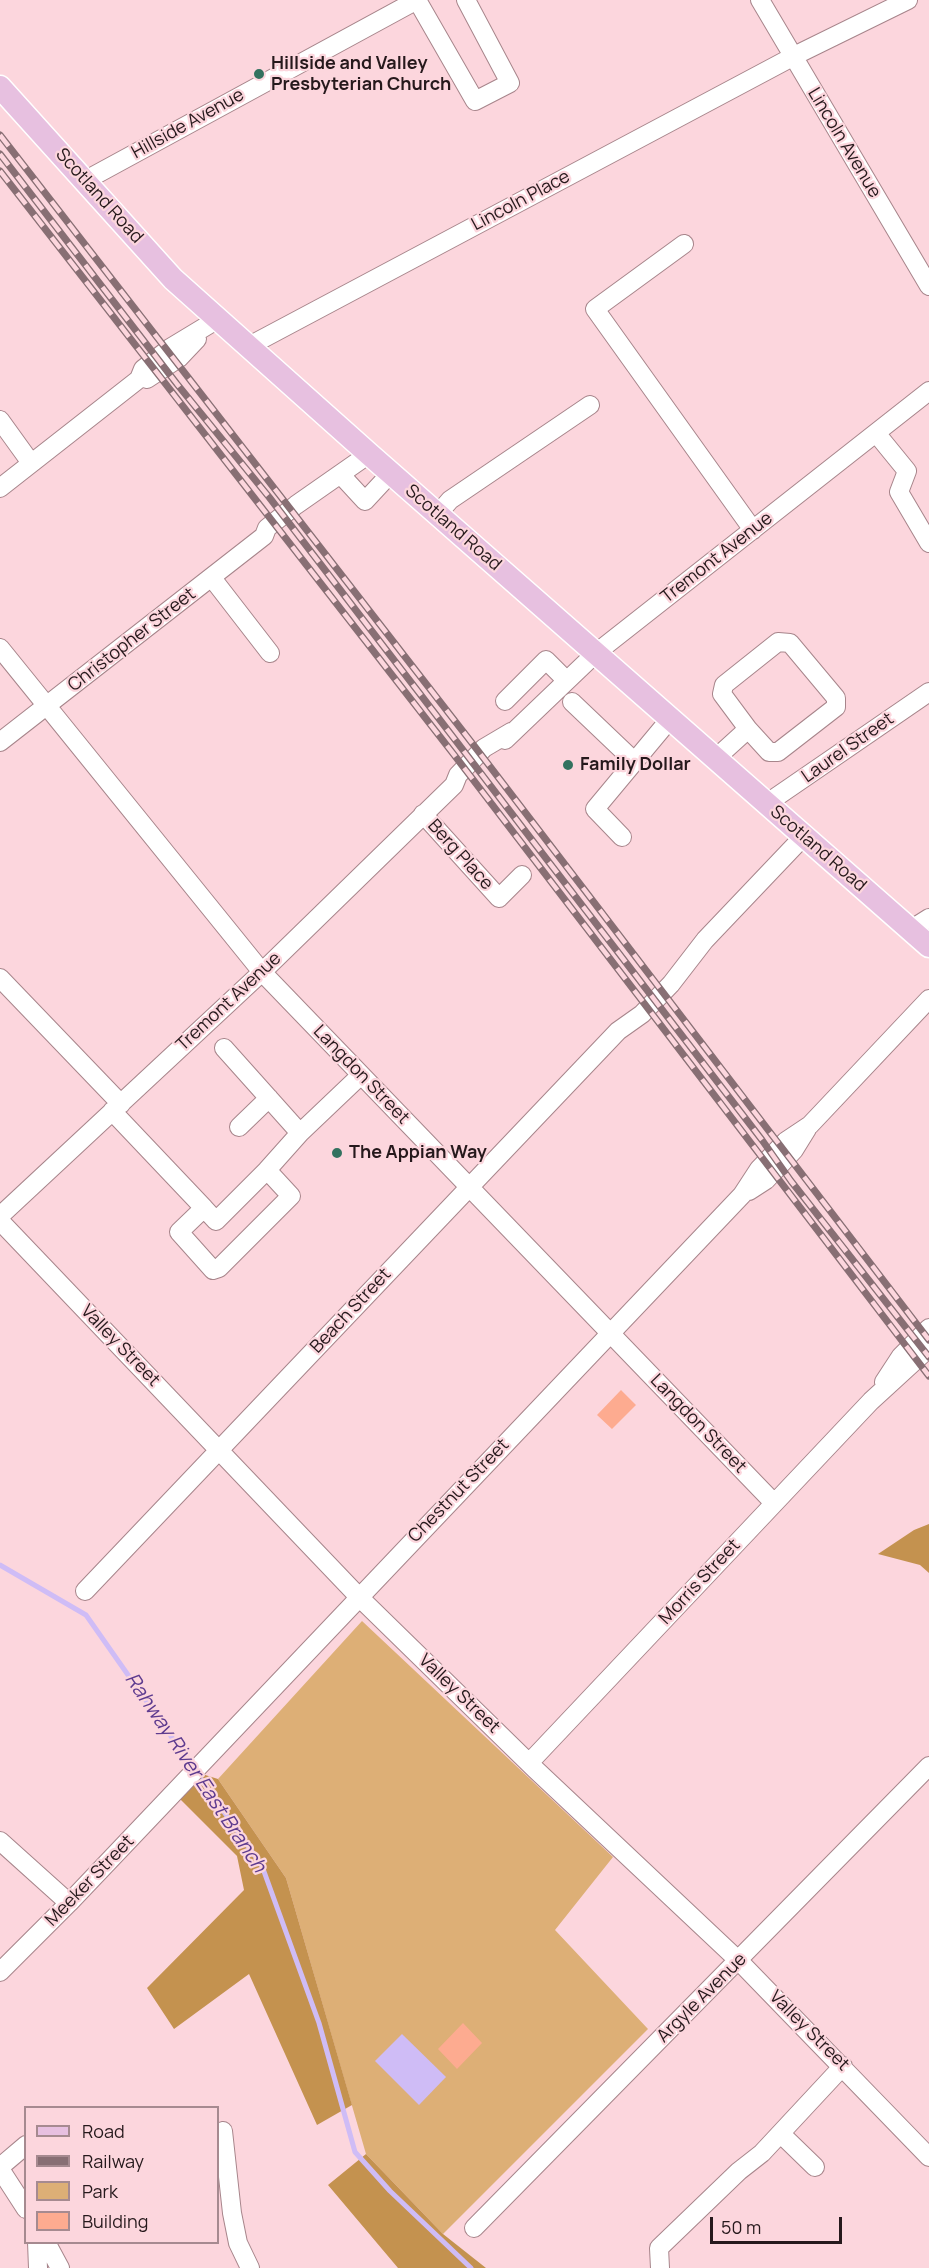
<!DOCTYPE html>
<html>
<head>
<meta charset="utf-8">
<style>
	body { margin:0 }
	#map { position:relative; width:929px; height:2268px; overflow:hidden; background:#fcd6dd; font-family:Manrope,sans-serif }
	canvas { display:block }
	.legend { position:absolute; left:24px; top:2106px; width:195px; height:138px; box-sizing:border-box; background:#fcd6dd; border:2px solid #a68a90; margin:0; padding:8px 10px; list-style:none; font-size:18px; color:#26191c }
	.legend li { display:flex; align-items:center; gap:12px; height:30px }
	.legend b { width:30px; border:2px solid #a68a90 }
	.scale { position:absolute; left:710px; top:2217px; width:132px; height:27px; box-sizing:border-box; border:3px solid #26191c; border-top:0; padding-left:8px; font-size:18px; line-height:21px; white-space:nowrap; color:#26191c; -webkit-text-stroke:4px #fcd6dd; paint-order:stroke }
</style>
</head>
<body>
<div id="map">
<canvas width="929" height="2268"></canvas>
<ul class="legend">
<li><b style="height:8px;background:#e7c0e0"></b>Road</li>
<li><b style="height:8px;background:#886f74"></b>Railway</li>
<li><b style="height:16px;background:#ddaf76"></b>Park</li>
<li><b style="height:16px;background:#fdab90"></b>Building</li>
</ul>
<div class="scale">50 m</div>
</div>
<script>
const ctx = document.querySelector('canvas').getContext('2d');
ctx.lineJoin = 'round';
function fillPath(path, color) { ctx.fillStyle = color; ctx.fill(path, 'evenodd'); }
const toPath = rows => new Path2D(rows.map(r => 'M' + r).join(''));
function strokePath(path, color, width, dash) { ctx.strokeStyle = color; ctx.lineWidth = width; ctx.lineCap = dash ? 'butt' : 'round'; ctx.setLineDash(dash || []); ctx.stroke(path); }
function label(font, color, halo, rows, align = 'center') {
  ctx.font = font + ' Manrope,sans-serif'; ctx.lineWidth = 4.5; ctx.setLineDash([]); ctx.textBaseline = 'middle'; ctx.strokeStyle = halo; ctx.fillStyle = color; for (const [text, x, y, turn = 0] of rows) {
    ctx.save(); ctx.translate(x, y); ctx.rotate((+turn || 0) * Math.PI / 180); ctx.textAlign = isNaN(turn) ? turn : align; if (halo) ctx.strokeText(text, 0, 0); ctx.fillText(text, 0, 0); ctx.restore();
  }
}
const green = toPath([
	[362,1621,613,1857,555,1930,648,2029,443,2234,366,2154,286,1878,218,1779]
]);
const forest = toPath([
	[929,1524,929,1573,920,1565,878,1554,914,1530],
	[202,1774,218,1779,286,1878,352,2105,317,2125,249,1974,174,2029,147,1988,244,1890,237,1856,178,1797],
	[366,2154,443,2234,486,2268,398,2268,328,2185]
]);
const water = toPath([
	[402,2034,446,2077,419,2105,375,2061]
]);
const stream = toPath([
	[0,1565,86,1615,262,1866,319,2023,355,2152,390,2191,471,2268]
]);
const building = toPath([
	[621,1390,636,1405,612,1429,597,1415],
	[463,2023,482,2043,457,2069,438,2049]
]);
const minor = toPath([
	[417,0,475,101,510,83,466,0],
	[760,0,929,286],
	[86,180,417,0],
	[684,244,595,309,753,530],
	[249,346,798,54,908,0],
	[147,379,179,358,197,339],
	[0,420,31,463],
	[876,433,907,471,899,492,929,543],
	[341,475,365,501,391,473],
	[0,488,139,379,143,369,170,348,218,319],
	[437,515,450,500,590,405],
	[212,578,270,653],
	[0,648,262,972,774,1503],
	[505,701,546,660,566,680],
	[572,702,635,762],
	[505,740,596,653,929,391],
	[0,742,264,536,267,528,296,505,369,454],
	[715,759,748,729,769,752,778,752,836,707,836,698,790,643,778,642,724,685,722,694,748,729],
	[766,804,929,692],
	[423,814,499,898,522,875],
	[622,837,595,809,670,719],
	[910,930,929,918],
	[0,978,121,1104],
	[112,1111,204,1208,179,1232,213,1270,219,1268,291,1196,267,1170,300,1133,224,1048],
	[239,1127,269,1098],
	[300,1133,361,1075],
	[749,1191,766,1180,794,1150,807,1129],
	[204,1208,216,1221,267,1170],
	[0,1216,262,972,454,785,458,775,484,748,511,732],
	[0,1221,359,1597,535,1769,739,1961,929,2157],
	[884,1382,901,1356,929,1328],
	[85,1591,618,1031,642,1014,671,984,705,940,803,837],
	[529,1763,871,1401,929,1348],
	[0,1841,69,1903],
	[0,1972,69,1903,742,1195,759,1169,786,1141,810,1125,929,999],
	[223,2131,232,2213,238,2243,250,2268],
	[781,2134,815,2167],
	[0,2167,26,2145],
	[0,2169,26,2209],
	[474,2228,929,1766],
	[37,2242,38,2268],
	[46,2242,60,2268],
	[660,2268,659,2248,739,2171,762,2153,843,2066]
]);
const major = toPath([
	[0,87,173,279,369,454,929,946]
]);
const rail = toPath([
	[0,135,472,743,929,1340],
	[0,154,177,384,269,497,762,1140,791,1181,929,1357],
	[0,171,455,756,929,1376]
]);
const markers = [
	[259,74,6,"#33725f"],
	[568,765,6,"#33725f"],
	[337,1153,6,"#33725f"]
];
const poiNames = [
	["Hillside and Valley",271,64],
	["Presbyterian Church",271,85],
	["Family Dollar",580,765],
	["The Appian Way",349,1153]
];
const streetNames = [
	["Hillside Avenue",188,124,-29],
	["Lincoln Avenue",844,143,59],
	["Scotland Road",99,196,48],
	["Lincoln Place",521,201,-28],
	["Scotland Road",453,528,41],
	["Tremont Avenue",717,558,-38],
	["Christopher Street",132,640,-38],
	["Laurel Street",848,748,-35],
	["Scotland Road",818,849,41],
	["Berg Place",460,855,48],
	["Tremont Avenue",229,1002,-43],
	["Langdon Street",361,1075,46],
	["Beach Street",351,1311,-47],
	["Valley Street",120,1346,46],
	["Langdon Street",698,1424,46],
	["Chestnut Street",459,1491,-46],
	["Morris Street",700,1582,-47],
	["Valley Street",459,1694,44],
	["Meeker Street",90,1881,-46],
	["Argyle Avenue",702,1998,-45],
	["Valley Street",809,2031,45]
];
const waterNames = [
	["Rahway River East Branch",195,1773,56]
];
fillPath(green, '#ddaf76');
fillPath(forest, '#c4924f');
fillPath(water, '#cfbcf6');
strokePath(stream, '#cfbcf6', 5);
fillPath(building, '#fdab90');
strokePath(minor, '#a7858b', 20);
strokePath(major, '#fff', 25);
strokePath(minor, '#fff', 18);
strokePath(major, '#e7c0e0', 22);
strokePath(rail, '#886f74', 7);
strokePath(rail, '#fcd6dd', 4.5, [14]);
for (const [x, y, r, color] of markers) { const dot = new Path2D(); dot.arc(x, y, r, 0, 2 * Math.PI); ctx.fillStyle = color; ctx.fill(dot); strokePath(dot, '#fcd6dd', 2); }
label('bold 18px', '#26191c', '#fcd6dd', poiNames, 'left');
label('18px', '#26191c', '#fcd6dd', streetNames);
label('italic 20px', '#5e3b8f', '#fcd6dd', waterNames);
</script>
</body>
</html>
